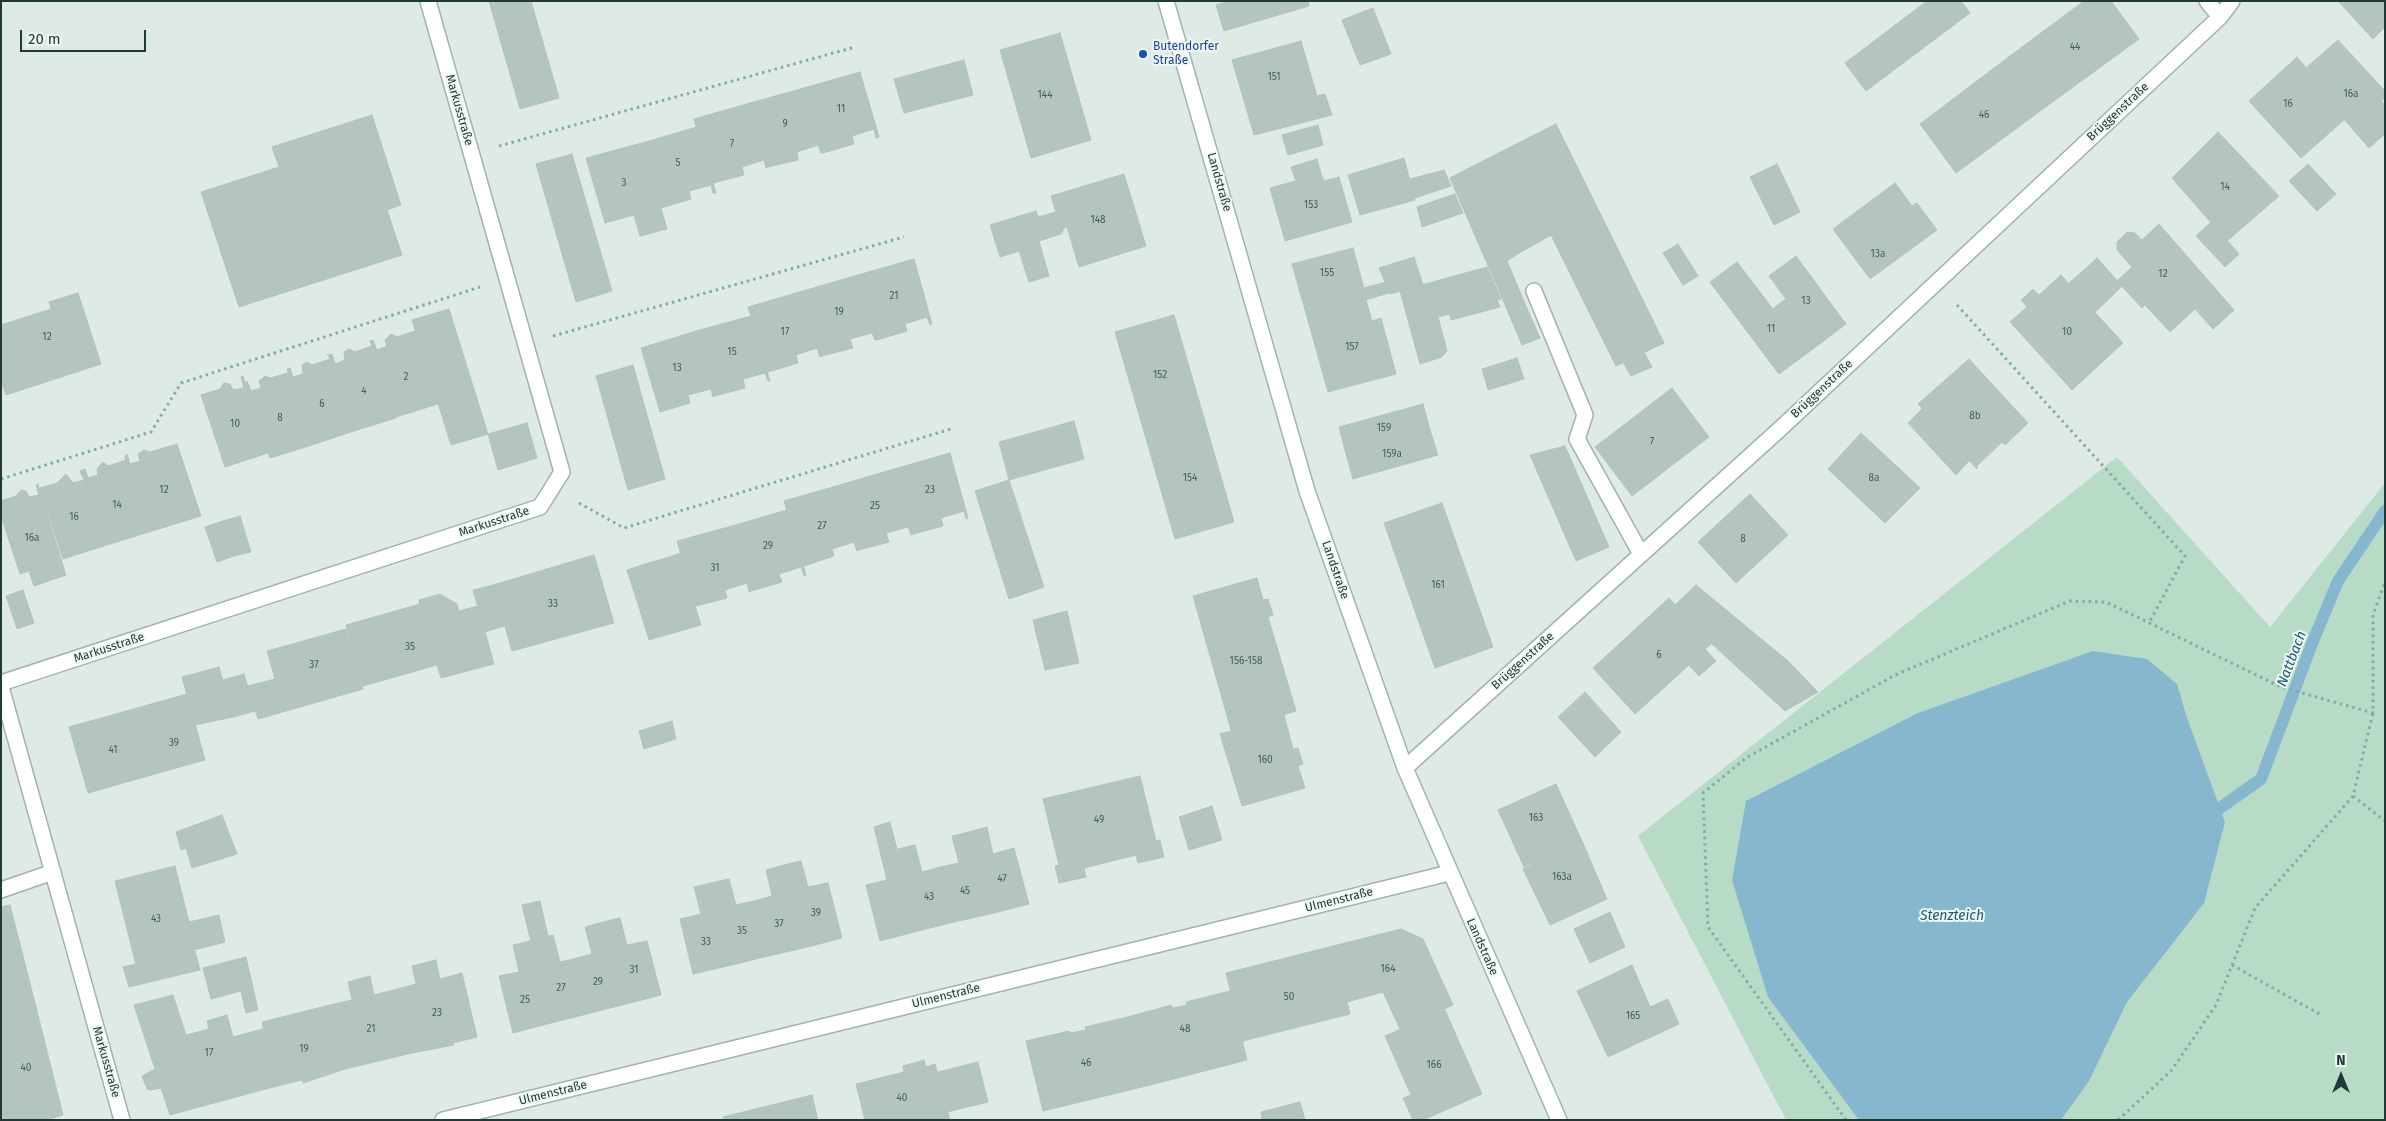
<!DOCTYPE html>
<html>
<head>
<meta charset="utf-8">
<style>
	body { margin:0 }
	#map { position:relative; width:2386px; height:1121px; overflow:hidden; background:#dfeae7; font-family:"Fira Sans",sans-serif }
	canvas { display:block }
	.frame { position:absolute; inset:0; border:2px solid #203a37; pointer-events:none }
	.north { position:absolute; left:2316px; top:1051px; width:50px; height:50px; -webkit-text-stroke:4px #eff7f4; paint-order:stroke; rotate:0deg; font-size:14px; font-weight:700; line-height:20px; text-align:center; color:#203a37 }
	.north::after { content:''; display:block; margin:auto; width:18px; height:22px; background:#203a37; clip-path:polygon(50% 0,100% 100%,50% 72%,0 100%) }
	.scale { position:absolute; left:20px; top:30px; width:126px; height:22px; box-sizing:border-box; border:2px solid #203a37; border-top:0; padding-left:6px; font-size:15px; line-height:18px; white-space:nowrap; color:#203a37; -webkit-text-stroke:4px #eff7f4; paint-order:stroke }
</style>
</head>
<body>
<div id="map">
<canvas width="2386" height="1121"></canvas>
<div class="frame"></div>
<div class="north">N</div>
<div class="scale">20 m</div>
</div>
<script>
const ctx = document.querySelector('canvas').getContext('2d');
ctx.lineJoin = 'round';
function fillPath(path, color) { ctx.fillStyle = color; ctx.fill(path, 'evenodd'); }
const toPath = rows => new Path2D(rows.map(r => 'M' + r).join(''));
function strokePath(path, color, width, dash) { ctx.strokeStyle = color; ctx.lineWidth = width; ctx.lineCap = dash ? 'butt' : 'round'; ctx.setLineDash(dash || []); ctx.stroke(path); }
function label(font, color, halo, rows, align = 'center') {
  ctx.font = font + ' "Fira Sans",sans-serif'; ctx.lineWidth = 4; ctx.setLineDash([]); ctx.textBaseline = 'middle'; ctx.strokeStyle = halo; ctx.fillStyle = color; for (const [text, x, y, turn = 0] of rows) {
    ctx.save(); ctx.translate(x, y); ctx.rotate((+turn || 0) * Math.PI / 180); ctx.textAlign = isNaN(turn) ? turn : align; if (halo) ctx.strokeText(text, 0, 0); ctx.fillText(text, 0, 0); ctx.restore();
  }
}
const green = toPath([
	[2117,457,2270,627,2385,483,2385,1120,1786,1120,1638,836]
]);
const water = toPath([
	[2093,651,2147,659,2177,684,2187,718,2225,822,2204,903,2127,1002,2089,1081,2061,1120,1859,1120,1768,997,1732,880,1746,801,1918,713]
]);
const stream = toPath([
	[2220,808,2261,779,2313,641,2338,581,2385,511]
]);
const building = toPath([
	[489,1,531,1,559,98,520,109,489,1],
	[1229,1,1308,1,1309,6,1224,31,1216,5,1229,1],
	[1927,1,1961,1,1970,13,1866,91,1845,63,1927,1],
	[2084,1,2111,1,2139,39,2047,106,2010,56,2084,1],
	[2338,1,2385,1,2385,27,2373,39,2338,1],
	[1373,8,1391,54,1360,65,1342,20,1373,8],
	[1060,33,1091,140,1031,158,1000,50,1060,33],
	[2338,40,2385,91,2385,98,2381,101,2385,105,2385,134,2369,148,2334,108,2330,111,2316,96,2324,88,2307,67,2338,40],
	[1301,41,1317,96,1325,94,1332,115,1254,135,1232,60,1301,41],
	[2010,56,2047,106,1956,173,1920,124,2010,56],
	[2297,57,2324,88,2316,96,2330,111,2334,108,2344,120,2301,158,2249,101,2297,57],
	[964,60,973,95,904,113,894,79,964,60],
	[860,72,879,137,876,138,874,129,852,136,854,144,823,153,804,88,860,72],
	[804,88,823,153,821,153,818,145,797,152,798,160,768,167,750,103,804,88],
	[750,103,768,167,766,168,764,160,742,167,744,175,713,183,694,119,750,103],
	[372,115,401,205,387,210,402,255,239,307,201,192,279,167,272,147,372,115],
	[1556,124,1637,288,1589,312,1551,235,1516,255,1471,167,1556,124],
	[1318,125,1323,145,1288,155,1282,135,1318,125],
	[697,127,716,193,713,193,711,185,689,191,691,199,661,208,642,143,697,127],
	[2218,132,2279,196,2227,241,2172,178,2218,132],
	[642,143,667,229,640,236,634,215,605,223,586,158,642,143],
	[572,154,612,291,576,302,536,164,572,154],
	[1404,158,1415,200,1360,215,1348,175,1404,158],
	[1317,159,1321,174,1296,181,1291,167,1317,159],
	[1777,164,1800,212,1774,225,1750,177,1777,164],
	[2308,164,2336,194,2317,211,2289,181,2308,164],
	[1471,167,1516,255,1507,261,1520,292,1503,300,1450,178,1471,167],
	[1444,170,1451,186,1415,198,1410,179,1444,170],
	[1124,174,1146,246,1079,267,1067,227,1061,229,1051,196,1124,174],
	[1321,174,1324,181,1339,177,1352,222,1285,241,1270,188,1321,174],
	[1895,183,1912,206,1917,203,1937,230,1870,279,1833,229,1895,183],
	[1455,194,1463,213,1422,227,1417,207,1455,194],
	[1036,211,1038,217,1056,212,1061,229,1064,229,1061,234,1039,241,1049,276,1029,282,1019,251,1000,257,990,225,1036,211],
	[2211,222,2239,254,2225,267,2196,236,2211,222],
	[2159,224,2234,310,2213,329,2195,309,2170,332,2145,305,2142,308,2117,281,2132,267,2117,250,2117,242,2127,232,2135,233,2142,240,2159,224],
	[1678,244,1698,276,1683,285,1663,253,1678,244],
	[1353,248,1364,288,1386,282,1389,293,1307,317,1292,264,1353,248],
	[1796,256,1846,324,1813,349,1779,304,1786,299,1769,276,1796,256],
	[1414,257,1423,285,1390,294,1379,268,1414,257],
	[2097,258,2122,286,2109,299,2083,271,2097,258],
	[914,259,932,324,930,325,927,317,905,324,907,331,877,340,858,275,914,259],
	[1737,262,1773,309,1779,304,1813,349,1779,374,1710,282,1737,262],
	[1487,267,1501,299,1497,300,1500,307,1451,320,1449,314,1438,317,1447,351,1442,357,1420,364,1400,291,1487,267],
	[2083,271,2109,299,2095,312,2069,283,2083,271],
	[858,275,877,340,875,340,872,333,850,339,853,348,822,356,803,291,858,275],
	[2061,275,2123,343,2072,390,2010,322,2027,307,2021,300,2033,289,2039,295,2061,275],
	[1637,288,1664,343,1616,366,1589,312,1637,288],
	[803,291,822,356,820,357,817,348,796,355,798,363,768,372,748,307,803,291],
	[1520,292,1540,338,1522,345,1503,300,1520,292],
	[78,293,101,364,6,395,1,381,1,325,51,309,49,302,78,293],
	[1366,300,1372,321,1381,318,1396,374,1328,392,1307,317,1366,300],
	[449,309,488,434,451,445,412,320,449,309],
	[1174,315,1204,418,1145,435,1115,332,1174,315],
	[751,316,770,381,768,381,765,373,743,379,745,388,715,396,696,331,751,316],
	[415,331,438,404,396,417,372,341,373,340,377,350,387,346,385,340,391,334,397,337,415,331],
	[696,331,715,396,713,397,711,389,688,395,690,403,660,412,641,348,696,331],
	[370,341,372,341,396,418,354,431,329,355,332,354,335,364,345,360,344,352,349,349,355,352,372,346,370,341],
	[1644,352,1652,367,1631,376,1623,362,1644,352],
	[328,355,329,355,354,431,312,445,287,369,290,368,293,377,303,374,302,365,307,362,312,365,330,359,328,355],
	[1517,358,1524,379,1488,390,1482,369,1517,358],
	[1969,359,2028,423,2005,445,2002,442,1977,466,1977,469,1918,404,1969,359],
	[633,365,665,479,628,490,596,376,633,365],
	[288,373,312,445,270,458,245,383,247,381,251,391,261,388,259,381,265,376,270,378,288,373],
	[243,376,268,453,225,467,201,395,220,389,224,383,230,384,233,390,244,388,241,377,243,376],
	[1672,388,1709,437,1632,496,1595,447,1672,388],
	[1423,404,1430,430,1346,454,1339,427,1423,404],
	[1922,409,1969,461,1956,475,1908,423,1922,409],
	[1204,418,1234,522,1175,539,1145,435,1204,418],
	[1074,421,1084,459,1009,480,999,442,1074,421],
	[527,423,537,458,498,470,488,434,527,423],
	[1430,430,1438,455,1353,479,1346,454,1430,430],
	[1861,433,1920,488,1885,523,1828,469,1861,433],
	[177,444,201,516,149,532,125,457,127,454,130,464,140,461,138,454,144,450,150,452,177,444],
	[1565,446,1609,547,1576,561,1530,455,1565,446],
	[950,453,968,518,966,519,964,511,941,518,943,526,913,534,894,469,950,453],
	[126,460,149,532,107,545,83,470,85,469,88,478,98,475,97,469,103,462,108,466,126,460],
	[894,469,913,534,911,535,908,527,886,533,889,542,859,550,840,485,894,469],
	[83,470,107,545,63,559,40,488,57,483,66,474,73,483,84,480,80,471,83,470],
	[1009,480,1044,587,1009,599,975,491,1009,480],
	[38,484,66,575,34,586,29,571,20,574,1,516,1,501,16,496,21,490,26,491,29,497,39,495,36,485,38,484],
	[840,485,859,550,857,551,854,542,832,549,834,556,804,566,784,501,840,485],
	[1750,494,1788,535,1736,583,1698,542,1750,494],
	[1442,503,1493,647,1435,668,1384,523,1442,503],
	[787,510,806,575,804,576,801,567,779,574,782,582,751,591,732,526,787,510],
	[240,516,251,552,234,556,223,521,240,516],
	[223,521,234,556,217,562,205,527,223,521],
	[732,526,751,591,749,592,747,583,725,590,727,598,696,606,677,541,732,526],
	[681,553,690,589,673,594,663,559,681,553],
	[594,555,614,623,512,651,493,585,594,555],
	[663,559,673,594,656,599,645,564,663,559],
	[645,564,656,599,638,604,627,570,645,564],
	[1257,578,1263,600,1268,599,1273,615,1268,617,1296,711,1231,730,1193,596,1257,578],
	[493,585,504,626,485,632,473,590,493,585],
	[1696,585,1788,661,1818,692,1785,711,1712,644,1675,605,1696,585],
	[690,589,701,625,649,640,638,604,690,589],
	[23,590,34,623,17,629,6,596,23,590],
	[440,594,457,604,475,669,441,678,437,665,363,686,346,625,420,604,419,600,440,594],
	[1669,598,1711,644,1705,649,1716,661,1699,676,1689,665,1635,714,1593,668,1669,598],
	[478,606,494,664,475,669,459,611,478,606],
	[1067,611,1079,663,1045,670,1033,620,1067,611],
	[346,629,363,689,258,719,248,686,275,679,267,651,346,629],
	[219,667,233,717,214,721,201,672,219,667],
	[201,672,214,721,195,725,182,677,201,672],
	[244,674,255,711,233,717,223,680,244,674],
	[1585,692,1621,732,1595,757,1558,717,1585,692],
	[187,694,205,760,155,774,137,708,187,694],
	[137,708,155,774,88,793,69,727,137,708],
	[1284,715,1293,749,1298,748,1303,764,1298,766,1305,788,1242,806,1220,734,1284,715],
	[672,721,676,739,644,749,639,731,672,721],
	[1140,776,1156,841,1160,840,1164,857,1138,863,1136,855,1084,868,1086,877,1059,883,1055,866,1059,865,1043,799,1140,776],
	[1556,784,1582,841,1524,867,1498,810,1556,784],
	[1212,806,1222,840,1189,850,1179,817,1212,806],
	[222,815,237,854,192,868,186,848,181,850,176,832,222,815],
	[890,822,918,931,880,941,866,885,887,880,874,827,890,822],
	[987,827,993,854,1014,848,1029,904,990,914,969,832,987,827],
	[969,832,990,914,954,922,940,867,959,863,952,836,969,832],
	[1582,841,1607,899,1550,925,1523,869,1582,841],
	[915,845,922,872,940,867,954,922,918,931,898,849,915,845],
	[801,861,808,887,828,883,842,938,804,948,784,865,801,861],
	[784,865,804,948,768,956,754,901,772,896,766,870,784,865],
	[175,866,189,922,219,915,225,942,136,965,115,881,175,866],
	[729,879,736,905,754,901,768,956,732,965,711,883,729,879],
	[711,883,732,965,693,974,680,919,701,914,694,887,711,883],
	[540,901,548,936,553,935,560,962,573,959,587,1014,551,1023,522,905,540,901],
	[10,905,37,1011,1,1020,1,907,10,905],
	[1610,912,1625,947,1590,963,1574,929,1610,912],
	[620,918,627,945,647,941,661,995,622,1005,603,922,620,918],
	[603,922,622,1005,587,1014,573,959,592,954,585,927,603,922],
	[1401,929,1423,939,1453,1005,1400,1029,1383,992,1347,1002,1333,946,1401,929],
	[530,941,551,1023,513,1033,499,976,519,972,513,945,530,941],
	[1333,946,1350,1014,1243,1041,1226,973,1333,946],
	[195,951,200,970,129,987,123,967,195,951],
	[246,957,258,1010,246,1013,241,991,211,999,203,968,246,957],
	[436,960,440,979,462,973,477,1037,453,1043,454,1045,412,1053,397,989,416,984,412,966,436,960],
	[1632,965,1650,1007,1668,999,1679,1024,1608,1057,1577,991,1632,965],
	[370,976,374,995,397,989,412,1053,345,1069,330,1005,352,1000,348,982,370,976],
	[1230,991,1247,1060,1146,1086,1128,1017,1171,1005,1173,1008,1187,1005,1186,1002,1230,991],
	[173,995,186,1035,209,1029,207,1021,227,1015,233,1037,263,1029,277,1086,170,1115,161,1088,151,1090,147,1089,142,1076,155,1069,134,1005,173,995],
	[330,1005,345,1069,303,1083,302,1080,277,1086,262,1022,330,1005],
	[1445,1010,1482,1094,1423,1120,1413,1120,1403,1098,1411,1095,1385,1036,1445,1010],
	[37,1011,63,1115,46,1120,1,1120,1,1020,37,1011],
	[1128,1017,1146,1086,1043,1111,1026,1041,1069,1031,1071,1033,1086,1030,1085,1027,1128,1017],
	[924,1060,926,1067,935,1064,950,1120,865,1120,856,1084,904,1072,903,1066,924,1060],
	[978,1062,988,1102,947,1112,938,1072,978,1062],
	[812,1095,818,1120,724,1120,723,1117,812,1095],
	[1300,1102,1305,1120,1262,1120,1261,1112,1300,1102]
]);
const path = toPath([
	[499,146,855,47],
	[1957,305,2185,556,2149,623],
	[553,336,904,237],
	[1,479,151,432,181,383,480,287],
	[579,503,624,528,954,428],
	[2353,796,2385,821],
	[2232,965,2323,1016],
	[1846,1120,1708,927,1703,793,1746,758,1895,675,2070,601,2106,602,2281,687,2373,713,2373,615,2385,582],
	[2118,1120,2171,1071,2216,1005,2255,908,2353,796,2373,713]
]);
const lane = toPath([
	[1534,291,1585,415,1577,439,1641,554],
	[1,890,53,872]
]);
const street = toPath([
	[2207,1,2220,17],
	[1,683,540,507,552,488,562,472,428,1],
	[1,687,122,1120],
	[1405,768,1781,428,2220,17,2232,1],
	[443,1120,1449,873]
]);
const secondary = toPath([
	[1166,1,1307,491,1405,768,1559,1120]
]);
const markers = [
	[1143,54,5,"#1a4fb4"]
];
const numberNames = [
	["44",2075,47],
	["151",1274,77],
	["16a",2351,94],
	["144",1045,95],
	["16",2288,104],
	["11",841,109],
	["46",1984,115],
	["9",785,124],
	["7",732,144],
	["5",678,163],
	["3",624,183],
	["14",2225,187],
	["153",1311,205],
	["148",1098,220],
	["13a",1878,254],
	["155",1327,273],
	["12",2163,274],
	["21",894,296],
	["13",1806,301],
	["19",839,312],
	["11",1771,329],
	["17",785,332],
	["10",2067,332],
	["12",47,337],
	["157",1352,347],
	["15",732,352],
	["13",677,368],
	["152",1160,375],
	["2",406,377],
	["4",364,391],
	["6",322,404],
	["8b",1975,416],
	["8",280,418],
	["10",235,424],
	["159",1384,428],
	["7",1652,442],
	["159a",1392,454],
	["154",1190,478],
	["8a",1874,478],
	["12",164,490],
	["23",930,490],
	["14",117,505],
	["25",875,506],
	["16",74,517],
	["27",822,526],
	["16a",32,538],
	["8",1743,539],
	["29",768,546],
	["31",715,568],
	["161",1438,585],
	["33",553,604],
	["35",410,647],
	["6",1659,655],
	["156-158",1246,661],
	["37",314,665],
	["39",174,743],
	["41",113,750],
	["160",1265,760],
	["163",1536,818],
	["49",1099,820],
	["163a",1562,877],
	["47",1002,879],
	["45",965,891],
	["43",929,897],
	["39",816,913],
	["43",156,919],
	["37",779,924],
	["35",742,931],
	["33",706,942],
	["164",1388,969],
	["31",634,970],
	["29",598,982],
	["27",561,988],
	["50",1289,997],
	["25",525,1000],
	["23",437,1013],
	["165",1633,1016],
	["21",371,1029],
	["48",1185,1029],
	["19",304,1049],
	["17",209,1053],
	["46",1086,1063],
	["166",1434,1065],
	["40",26,1068],
	["40",902,1098]
];
const transitNames = [
	["Butendorfer",1153,47],
	["Straße",1153,61]
];
const streetNames = [
	["Markusstraße",459,110,74],
	["Brüggenstraße",2118,112,-43],
	["Landstraße",1219,182,74],
	["Brüggenstraße",1822,389,-43],
	["Markusstraße",494,522,-18],
	["Landstraße",1335,570,71],
	["Markusstraße",109,648,-18],
	["Brüggenstraße",1523,661,-42],
	["Ulmenstraße",1339,900,-14],
	["Landstraße",1482,947,66],
	["Ulmenstraße",946,996,-14],
	["Markusstraße",106,1062,74],
	["Ulmenstraße",553,1093,-14]
];
const waterNames = [
	["Nattbach",2292,659,-69],
	["Stenzteich",1952,916]
];
fillPath(green, '#b7dbc7');
fillPath(water, '#86b7cf');
strokePath(stream, '#86b7cf', 12);
fillPath(building, '#b4c5c0');
strokePath(building, '#b1c3bf', 1);
strokePath(lane, '#a2b2af', 18);
strokePath(street, '#a2b2af', 18);
strokePath(secondary, '#9eb6b1', 18);
strokePath(path, '#7fada7', 3, [2.5, 4]);
strokePath(lane, '#fff', 15);
strokePath(street, '#fff', 15);
strokePath(secondary, '#fff', 15);
for (const [x, y, r, color] of markers) { const dot = new Path2D(); dot.arc(x, y, r, 0, 2 * Math.PI); ctx.fillStyle = color; ctx.fill(dot); strokePath(dot, '#eff7f4', 2); }
label('10px', '#455d59', null, numberNames);
label('12px', '#164399', '#eff7f4', transitNames, 'left');
label('12px', '#203a37', '#eff7f4', streetNames);
label('italic 14px', '#1b5674', '#eff7f4', waterNames);
</script>
</body>
</html>
